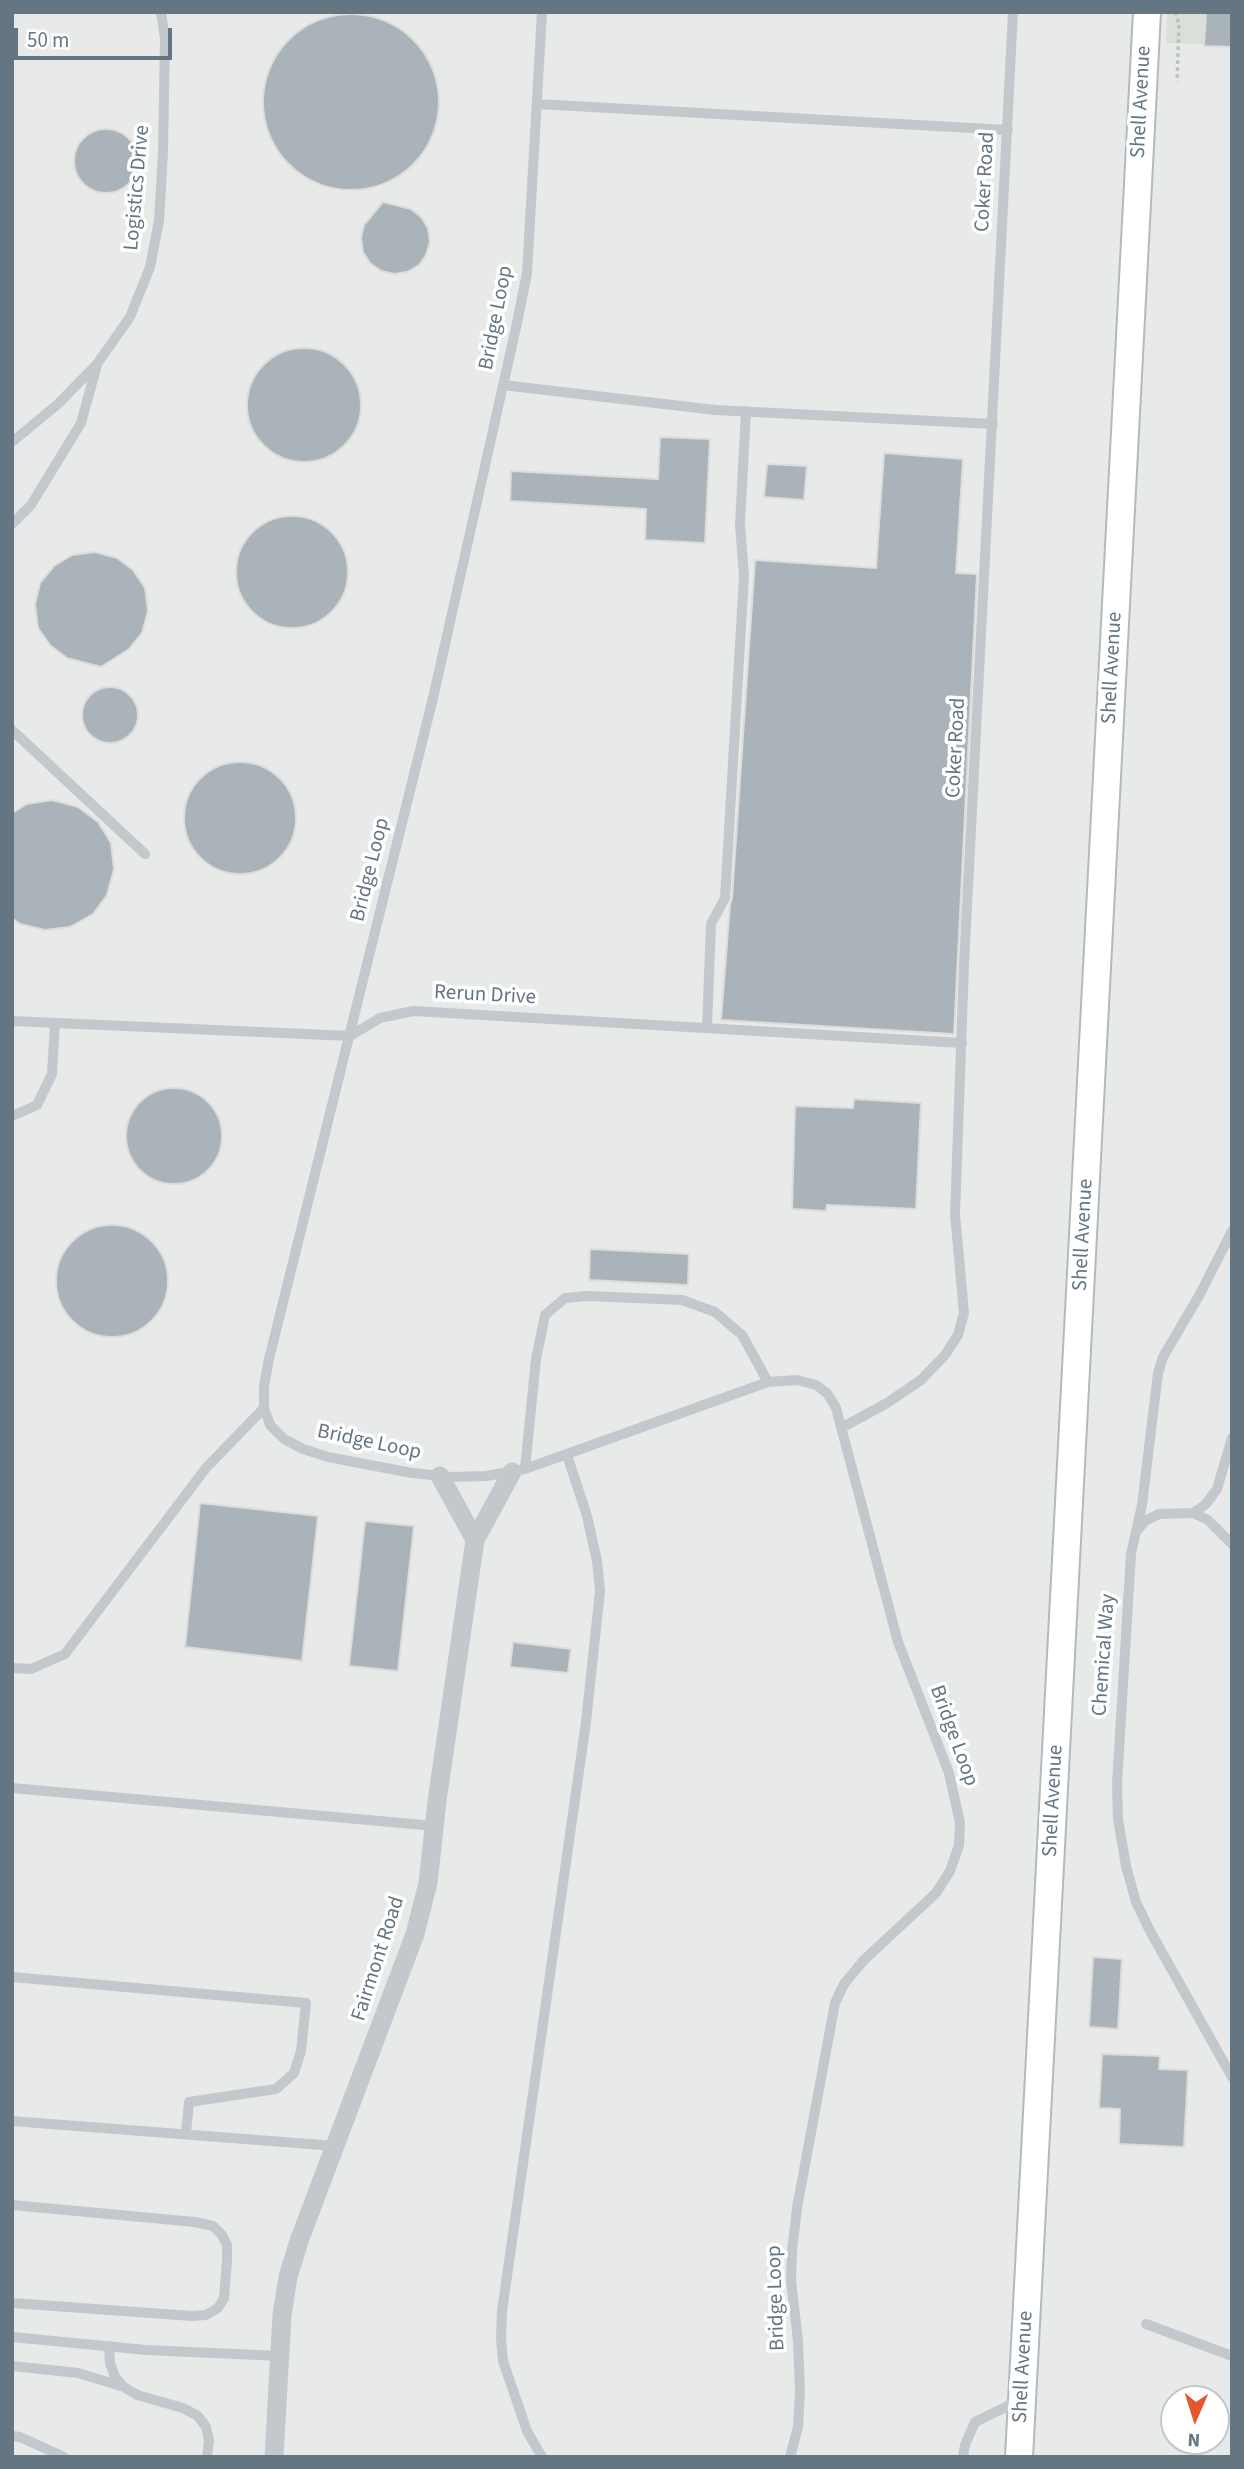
<!DOCTYPE html>
<html>
<head>
<meta charset="utf-8">
<style>
	body { margin:0 }
	#map { position:relative; width:1244px; height:2469px; overflow:hidden; background:#fafaf8; font-family:"Source Sans 3",sans-serif }
	canvas { display:block }
	.frame { position:absolute; inset:0; border:14px solid #657683; pointer-events:none }
	.north { position:absolute; left:1160px; top:2385px; width:70px; height:70px; box-sizing:border-box; background:#fff; border:2px solid #c1c8cd; border-radius:50%; rotate:183deg; font-size:19px; font-weight:700; line-height:28px; text-align:center; color:#657683 }
	.north::after { content:''; display:block; margin:auto; width:24px; height:32px; background:#e4572e; clip-path:polygon(50% 0,100% 100%,50% 72%,0 100%) }
	.scale { position:absolute; left:14px; top:28px; width:158px; height:32px; box-sizing:border-box; border:4px solid #657683; border-top:0; padding-left:9px; font-size:21px; line-height:24px; white-space:nowrap; color:#657683; -webkit-text-stroke:5px #fff; paint-order:stroke }
</style>
</head>
<body>
<div id="map">
<canvas width="1244" height="2469"></canvas>
<div class="frame"></div>
<div class="north">N</div>
<div class="scale">50 m</div>
</div>
<script>
const ctx = document.querySelector('canvas').getContext('2d');
ctx.lineJoin = 'round';
function fillPath(path, color) { ctx.fillStyle = color; ctx.fill(path, 'evenodd'); }
const toPath = rows => new Path2D(rows.map(r => 'M' + r).join(''));
function strokePath(path, color, width, dash) { ctx.strokeStyle = color; ctx.lineWidth = width; ctx.lineCap = dash ? 'butt' : 'round'; ctx.setLineDash(dash || []); ctx.stroke(path); }
function label(font, color, halo, rows, align = 'center') {
  ctx.font = font + ' "Source Sans 3",sans-serif'; ctx.lineWidth = 7; ctx.setLineDash([]); ctx.textBaseline = 'middle'; ctx.strokeStyle = halo; ctx.fillStyle = color; for (const [text, x, y, turn = 0] of rows) {
    ctx.save(); ctx.translate(x, y); ctx.rotate((+turn || 0) * Math.PI / 180); ctx.textAlign = isNaN(turn) ? turn : align; if (halo) ctx.strokeText(text, 0, 0); ctx.fillText(text, 0, 0); ctx.restore();
  }
}
const built = toPath([
	[12,12,1232,12,1232,2457,12,2457],
	[1174,2399,1216,2399,1216,2441,1174,2441]
]);
const green = toPath([
	[1167,12,1206,12,1205,44,1166,43]
]);
const building = toPath([
	[1206,12,1232,12,1232,47,1204,46,1206,12],
	'263 102a88 88 0 1 1 176 0a88 88 0 1 1-176 0Z',
	'74 161a32 32 0 1 1 64 0a32 32 0 1 1-64 0Z',
	[383,202,411,209,421,217,428,228,430,242,426,255,419,265,407,272,394,274,381,271,370,263,363,252,361,238,364,225,383,202],
	'247 405a57 57 0 1 1 114 0a57 57 0 1 1-114 0Z',
	[660,437,710,439,705,543,645,540,646,509,510,501,511,471,658,479,660,437],
	[884,453,963,459,956,573,977,574,954,1034,721,1020,730,905,732,898,755,560,876,568,884,453],
	[767,464,807,466,804,500,764,497,767,464],
	'236 572a56 56 0 1 1 112 0a56 56 0 1 1-112 0Z',
	[95,552,117,558,133,570,145,588,148,611,142,633,129,649,101,667,67,658,50,645,38,628,35,605,40,583,54,566,72,555,95,552],
	'82 715a28 28 0 1 1 56 0a28 28 0 1 1-56 0Z',
	'184 818a56 56 0 1 1 112 0a56 56 0 1 1-112 0Z',
	[52,800,78,807,98,822,111,843,114,869,107,895,93,914,70,927,45,930,20,924,12,918,12,813,27,804,52,800],
	'126 1136a48 48 0 1 1 96 0a48 48 0 1 1-96 0Z',
	[854,1099,921,1103,916,1209,827,1205,826,1211,792,1209,795,1106,853,1108,854,1099],
	'56 1281a56 56 0 1 1 112 0a56 56 0 1 1-112 0Z',
	[590,1249,689,1254,688,1285,589,1280,590,1249],
	[200,1503,318,1516,302,1661,185,1647,200,1503],
	[365,1521,414,1526,398,1671,349,1666,365,1521],
	[513,1642,571,1649,568,1673,510,1667,513,1642],
	[1093,1957,1122,1959,1118,2029,1089,2027,1093,1957],
	[1102,2054,1160,2056,1159,2069,1188,2070,1184,2147,1119,2144,1120,2109,1099,2108,1102,2054]
]);
const path = toPath([
	[1175,12,1179,24,1177,82]
]);
const lane = toPath([
	[542,12,527,273,517,323,433,698,269,1359,264,1386,264,1408,270,1425,284,1439,303,1449,328,1457,412,1473,451,1477,486,1476,525,1469,768,1382,797,1380,816,1385,827,1393,836,1408,898,1642,949,1773,960,1823,959,1845,950,1871,936,1893,864,1960,844,1984,835,2003,797,2208,792,2251,791,2280,798,2341,800,2392,798,2427,790,2457],
	[537,104,1008,130],
	[503,385,715,410,993,424],
	[12,442,58,404,97,364,130,317,150,267,159,221,163,153,165,38,161,12],
	[12,524,31,505,81,423,97,365],
	[12,730,145,854],
	[12,1021,350,1036,380,1018,413,1011,962,1043],
	[707,1027,711,924,725,898,744,576,740,524,746,411],
	[12,1116,37,1105,52,1074,55,1023],
	[1232,1231,1200,1294,1163,1357,1158,1373,1142,1505,1131,1554,1117,1783,1118,1819,1126,1866,1136,1902,1150,1931,1232,2077],
	[843,1427,887,1403,921,1380,945,1355,958,1335,964,1313,955,1214,964,965,1013,12],
	[525,1469,536,1359,545,1315,565,1298,587,1296,682,1300,715,1312,742,1335,768,1382],
	[1193,1513,1206,1504,1217,1489,1232,1438],
	[1137,1531,1145,1521,1159,1514,1193,1513,1208,1520,1232,1544],
	[12,1668,31,1669,65,1654,206,1468,264,1408],
	[12,1788,435,1826],
	[12,1977,306,2003,301,2051,294,2073,276,2089,189,2102,186,2133],
	[12,2121,335,2146],
	[12,2205,195,2222,213,2226,222,2235,227,2245,227,2260,224,2298,218,2308,206,2315,192,2316,12,2303],
	[1146,2324,1232,2356],
	[12,2337,146,2350,280,2356],
	[109,2346,110,2363,115,2377,124,2387,137,2395,183,2408,198,2416,206,2427,209,2440,207,2457],
	[12,2366,78,2373,124,2387],
	[12,2436,20,2437,64,2457],
	[542,2457,527,2431,503,2361,501,2338,502,2311,586,1722,600,1591,597,1561,587,1516,567,1455],
	[963,2457,965,2445,975,2422,1018,2401]
]);
const street = toPath([
	[440,1476,475,1540],
	[274,2457,282,2315,288,2277,299,2241,415,1934,428,1883,437,1801,475,1540,512,1472]
]);
const secondary = toPath([
	[1019,2457,1147,12]
]);
const streetNames = [
	["Shell Avenue",1142,102,-87],
	["Coker Road",986,182,-87],
	["Logistics Drive",138,188,-85],
	["Bridge Loop",497,318,-79],
	["Shell Avenue",1113,668,-87],
	["Coker Road",957,748,-87],
	["Bridge Loop",371,870,-76],
	["Rerun Drive",485,996,3],
	["Shell Avenue",1084,1235,-87],
	["Bridge Loop",369,1443,12],
	["Chemical Way",1105,1655,-86],
	["Bridge Loop",953,1736,70],
	["Shell Avenue",1054,1801,-87],
	["Fairmont Road",379,1959,-72],
	["Bridge Loop",777,2298,-92],
	["Shell Avenue",1024,2367,-87]
];
fillPath(built, '#e8e9e9');
fillPath(green, '#dadfd7');
fillPath(building, '#aab3b9');
strokePath(building, '#dcdcda', 2);
strokePath(secondary, '#b3babf', 30);
strokePath(path, '#bbbfc2', 3.5, [3.5, 3.5]);
strokePath(lane, '#c3c8cc', 10);
strokePath(street, '#c3c8cc', 19);
strokePath(secondary, '#fff', 26);
label('21px', '#657683', '#fff', streetNames);
</script>
</body>
</html>
